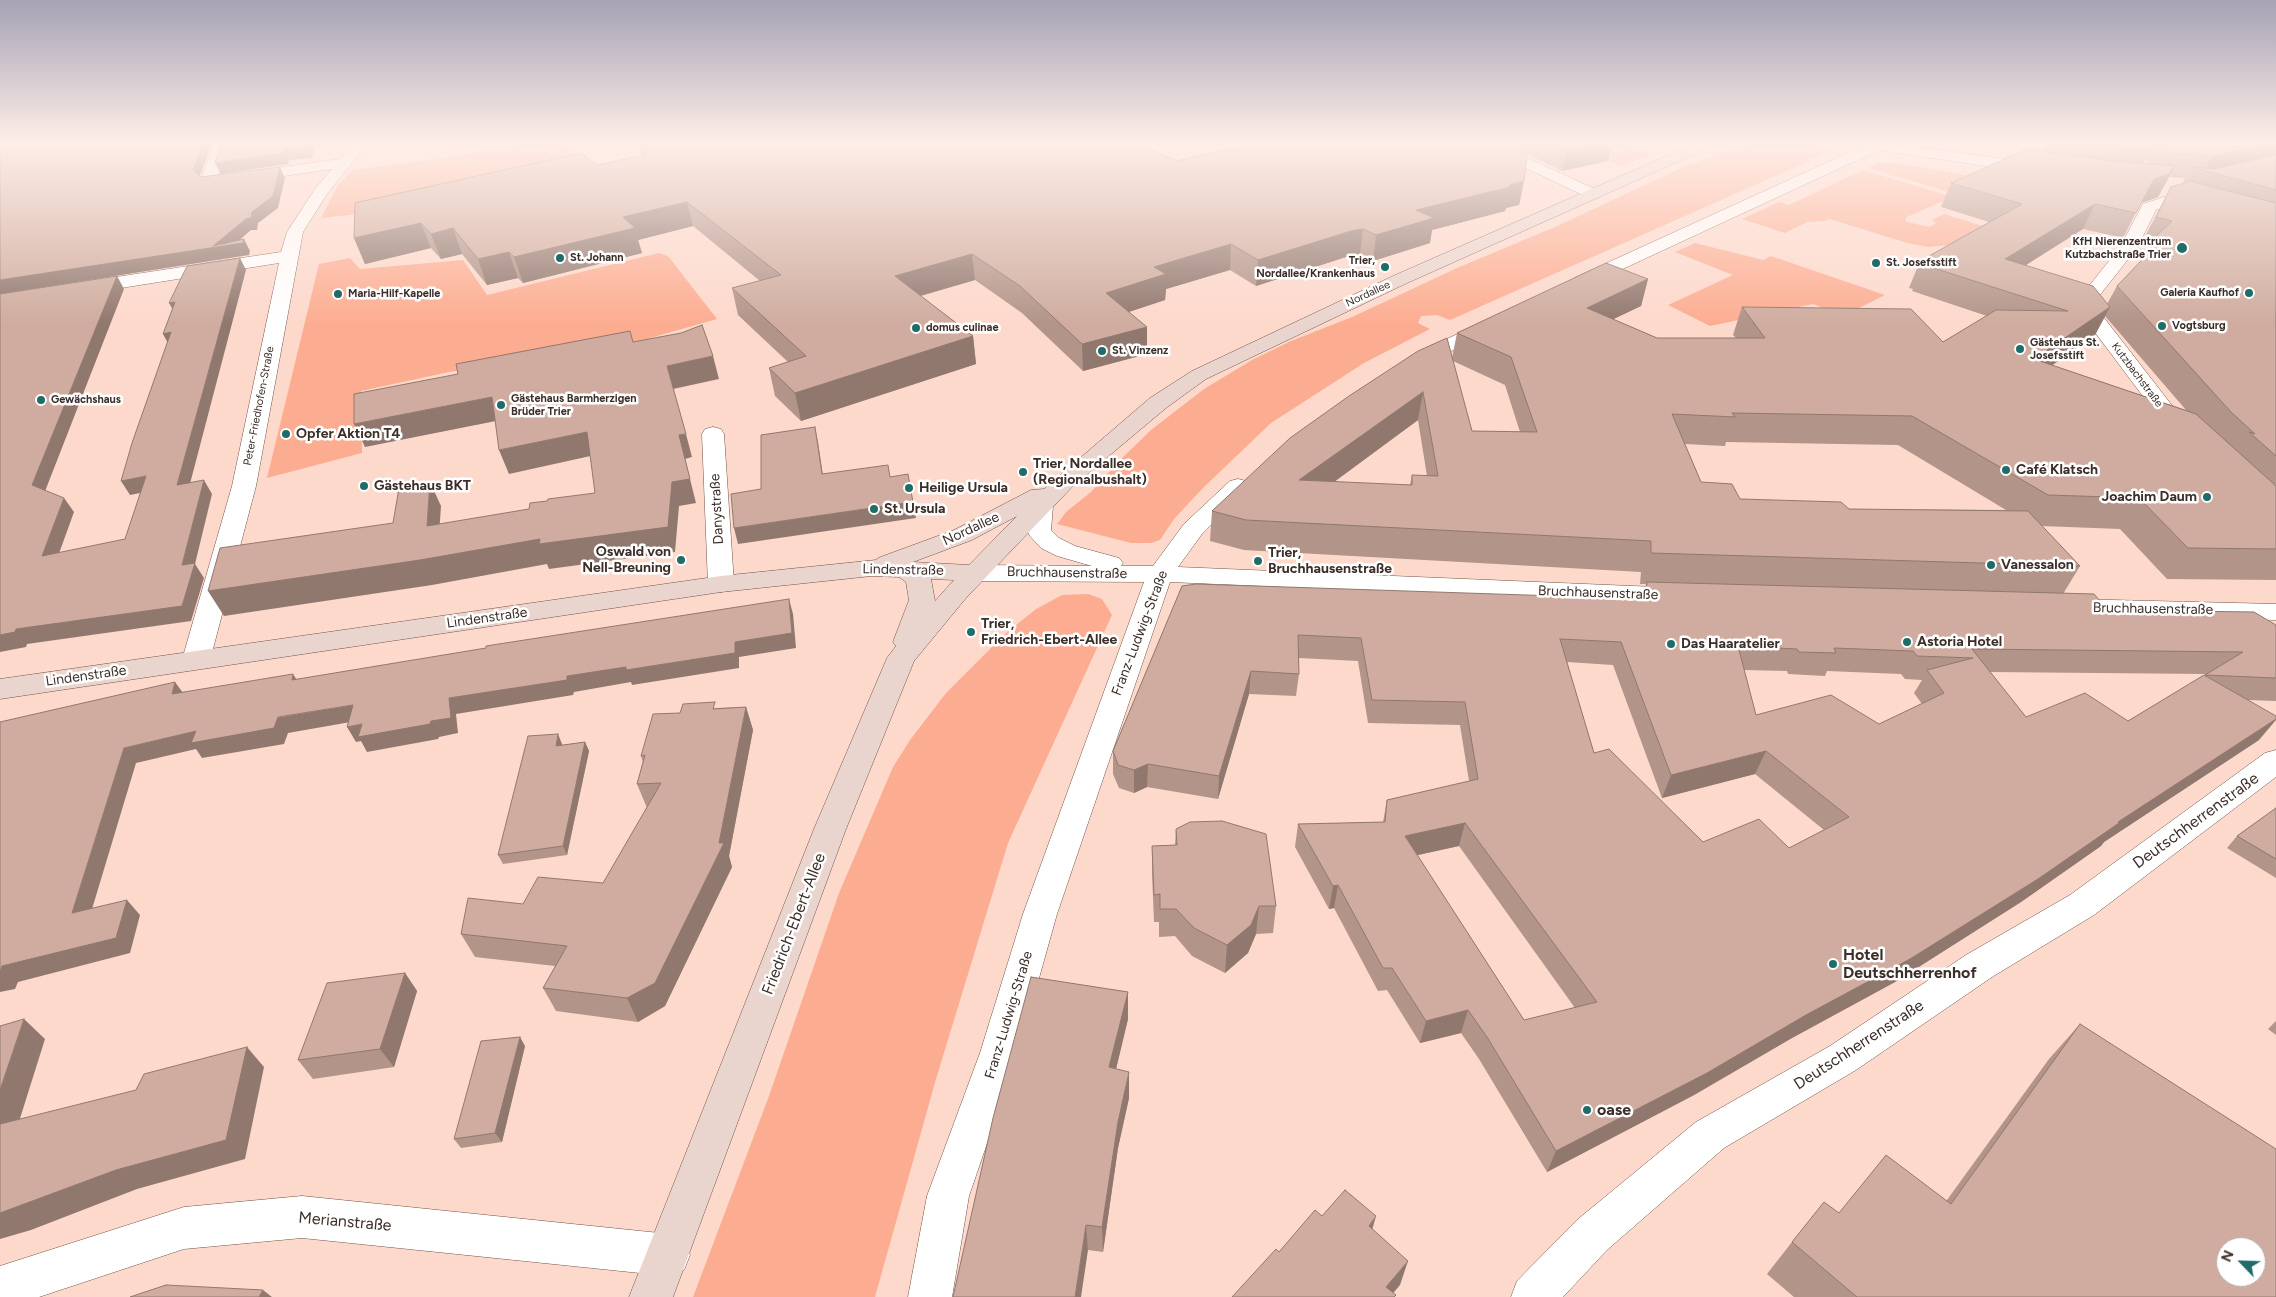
<!DOCTYPE html>
<html>
<head>
<meta charset="utf-8">
<style>
	body { margin:0 }
	#map { position:relative; width:2276px; height:1297px; overflow:hidden; background:#fdd9cc; font-family:Figtree,sans-serif }
	canvas { display:block }
	.north { position:absolute; left:2216px; top:1237px; width:50px; height:50px; box-sizing:border-box; background:#fff; border:1px solid #b1aba9; border-radius:50%; rotate:294deg; font-size:14px; font-weight:700; line-height:20px; text-align:center; color:#3c2e29 }
	.north::after { content:''; display:block; margin:auto; width:18px; height:22px; background:#206c68; clip-path:polygon(50% 0,100% 100%,50% 72%,0 100%) }
</style>
</head>
<body>
<div id="map">
<canvas width="2276" height="1297"></canvas>
<div class="north">N</div>
</div>
<script>
const ctx = document.querySelector('canvas').getContext('2d');
ctx.lineJoin = 'round';
function fillPath(path, color) { ctx.fillStyle = color; ctx.fill(path, 'evenodd'); }
const toPath = rows => new Path2D(rows.map(r => 'M' + r).join(''));
function strokePath(path, color, width, dash) { ctx.strokeStyle = color; ctx.lineWidth = width; ctx.lineCap = dash ? 'butt' : 'round'; ctx.setLineDash(dash || []); ctx.stroke(path); }
function label(font, color, halo, rows, align = 'center') {
  ctx.font = font + ' Figtree,sans-serif'; ctx.lineWidth = 5; ctx.setLineDash([]); ctx.textBaseline = 'middle'; ctx.strokeStyle = halo; ctx.fillStyle = color; for (const [text, x, y, turn = 0] of rows) {
    ctx.save(); ctx.translate(x, y); ctx.rotate((+turn || 0) * Math.PI / 180); ctx.textAlign = isNaN(turn) ? turn : align; if (halo) ctx.strokeText(text, 0, 0); ctx.fillText(text, 0, 0); ctx.restore();
  }
}
const green = toPath([
	[525,143,560,143,597,164,359,214,321,218,337,187,352,170,444,158],
	[1569,143,1622,143,1652,154,1620,166],
	[1751,143,1811,143,1834,150,1450,320,1437,315,1421,316,1418,323,1430,329,1364,363,1271,423,1203,488,1174,519,1160,540,1151,543,1131,543,1057,524,1066,512,1091,492,1118,462,1151,430,1204,389,1252,360,1291,341,1352,317,1457,268,1555,227,1683,167],
	[1878,163,1897,163,1972,176,1959,195,1868,168],
	[1863,170,1953,197,1907,217,1905,220,1907,222,1930,227,1936,223,1932,220,1944,214,1986,227,1950,245,1928,247,1907,243,1830,219,1824,221,1807,222,1785,233,1742,219,1779,202,1789,205],
	[1695,243,1763,260,1771,256,1885,295,1843,316,1813,304,1710,326,1668,305,1733,275,1675,252],
	[659,253,668,256,717,319,629,344,449,372,361,391,362,453,267,478,319,264,350,258,360,269,463,260,487,295],
	[1088,594,1102,599,1112,615,1008,843,936,1079,875,1297,693,1297,769,1096,839,893,893,767,910,740,946,693,1005,634,1036,609,1062,595]
]);
const street = toPath([
	[214,143,228,143,218,176,340,159,354,143,368,143,327,194,303,232,256,486,210,660,206,667,196,669,186,667,182,660,232,486,279,263,83,294,77,292,74,288,77,284,83,282,281,252,287,232,315,189,332,169,208,187,200,182,214,143],
	[1477,143,1495,143,1599,191,1601,194,1599,197,1587,197,1479,146,1477,143],
	[1853,143,1888,143,2033,163,2041,168,2033,173,1879,150,1586,286,1580,287,1574,286,1571,282,1574,278,1861,147,1853,143],
	[2176,193,2184,198,2182,201,2156,210,2137,248,2096,300,2098,310,2191,430,2188,435,2180,437,2172,435,2082,315,2078,300,2120,247,2143,204,2176,193],
	[1489,319,1496,321,1499,325,1496,329,1423,365,1416,367,1409,365,1406,361,1409,357,1489,319],
	[713,427,721,429,724,434,734,584,730,590,721,592,712,590,708,584,702,434,705,429,713,427],
	[1238,479,1246,481,1250,486,1202,534,1178,567,1680,588,1689,590,1693,596,1689,602,1680,604,1170,582,1057,914,1018,1053,969,1196,952,1297,908,1297,927,1196,980,1053,1023,914,1144,582,975,581,966,579,962,573,966,567,975,565,1092,566,1057,556,1041,548,1030,536,1027,531,1029,506,1033,501,1041,499,1049,501,1053,506,1051,530,1059,538,1075,546,1119,558,1123,563,1121,566,1153,566,1184,524,1230,481,1238,479],
	[2070,599,2276,604,2276,620,2070,615,2061,613,2057,607,2061,601,2070,599],
	[2276,750,2276,777,2094,915,1992,977,1856,1070,1724,1148,1607,1250,1563,1297,1511,1297,1517,1281,1577,1220,1696,1122,1830,1046,1966,955,2070,895,2265,753,2276,750],
	[302,1196,669,1234,684,1240,690,1255,684,1270,669,1276,302,1238,184,1249,39,1297,0,1297,0,1266,184,1207,302,1196]
]);
const secondary = toPath([
	[1696,143,1715,143,1713,146,1405,284,1206,379,1166,408,1073,486,966,598,914,661,846,829,673,1297,629,1297,814,829,887,658,896,646,893,642,909,600,906,582,899,577,872,576,721,592,0,699,0,679,721,576,876,560,878,558,954,530,1031,490,1044,489,1150,398,1192,371,1393,276,1696,143],
	[1017,516,969,565,913,562,972,540,1017,516],
	[931,579,954,580,935,601,931,579]
]);
const wall = toPath([
	[637,143,1137,143,1177,161,1254,143,1613,143,1608,161,1562,171,1527,154,1524,181,1519,205,1506,208,1505,211,1432,230,1430,243,1373,261,1360,254,1349,256,1256,286,1230,270,1166,289,1165,300,1129,312,1147,354,1083,371,1022,313,975,280,921,296,973,336,976,364,801,421,775,396,769,368,788,362,738,315,732,288,760,281,693,226,638,240,642,253,523,283,518,278,487,285,462,254,441,259,431,248,365,264,354,238,597,165,642,156],
	[2047,143,2143,143,2148,150,2150,143,2276,143,2276,580,2167,579,2120,529,2042,526,2080,566,2063,594,2108,610,2276,625,2276,701,2248,700,2259,740,2104,842,2101,846,2021,902,1895,982,1792,1038,1694,1095,1547,1172,1479,1059,1461,1033,1420,1043,1387,990,1378,991,1334,908,1329,909,1295,847,1298,824,1383,822,1387,800,1469,781,1460,725,1368,723,1358,661,1299,658,1299,674,1296,696,1249,694,1218,799,1147,787,1134,793,1119,788,1113,774,1113,751,1182,586,1641,599,1646,584,1640,584,1641,572,1244,550,1210,541,1212,511,1452,358,1457,333,1648,279,1641,306,1613,319,1657,338,1736,338,1733,335,1742,307,1943,342,1987,316,1912,291,1913,289,1909,288,1920,261,1989,222,1941,207,1951,183,2043,151],
	[2146,158,2149,164,2143,164],
	[2169,177,2185,178,2182,184,2171,187,2142,242,2151,244,2142,260,2117,286,2107,304,2025,265,2083,229,2123,238,2141,203,2158,197],
	[2105,316,2186,410,2052,365,2095,335],
	[1453,361,1505,385,1520,432,1472,431],
	[1418,420,1427,476,1412,475,1410,485,1334,482],
	[1726,442,1898,445,2006,510,1849,509,1740,499,1701,482,1685,444,1725,446],
	[1567,662,1613,665,1662,798,1755,774,1824,830,1789,848,1703,842,1594,753],
	[1744,670,1787,671,1788,674,1825,676,1827,671,1901,674,1905,679,1922,680,1914,693,1922,704,1879,724,1756,715],
	[1990,672,2206,674,2128,721,2026,717],
	[1459,846,1575,1008,1524,1020,1417,855],
	[746,707,753,730,729,856,732,867,665,1006,638,1022,556,1011,543,988,555,966,475,957,461,934,523,904,603,883,647,808,637,784,643,762,641,756,680,713,717,708],
	[585,742,589,751,567,855,503,864,498,855,562,744,562,745],
	[2276,808,2276,878,2227,848,2237,836],
	[1176,829,1276,906,1273,933,1256,934,1248,953,1225,973,1192,956,1175,936,1159,937,1159,922,1154,922,1152,873,1152,846,1175,845],
	[405,973,417,991,394,1067,313,1079,298,1060],
	[1031,977,1128,992,1128,1019,1116,1069,1129,1098,1118,1148,1103,1252,1088,1250],
	[2276,1021,2276,1035,2268,1029],
	[2080,1024,2276,1297,1794,1297,1767,1274,1792,1242,1839,1213,1947,1200,2049,1059],
	[525,1046,502,1142,461,1148,454,1139]
]);
const shadedWall = toPath([
	[203,143,212,143,198,181,193,170],
	[308,143,323,143,321,147,314,148,312,158,289,160,288,164,221,174,215,163,284,149],
	[1597,143,1613,143,1608,161,1562,171,1567,149],
	[2272,143,2276,143,2276,162,2204,171,2213,156],
	[2175,166,2158,197,2141,203,2154,179,2170,170],
	[280,167,285,178,278,208,258,223,257,230,251,230,235,244,244,239,250,251,249,255,0,294,0,280,213,246,252,212],
	[1524,181,1519,205,1506,208,1505,211,1432,230,1430,243,1373,261,1376,235,1416,210,1509,185],
	[687,202,693,226,638,240,642,253,523,283,514,257,623,217],
	[2095,204,2083,229,1993,286,2005,259],
	[421,223,431,248,365,264,354,238],
	[453,228,462,254,441,259,431,234],
	[1363,229,1360,254,1349,256,1256,286,1258,260,1351,231],
	[1231,244,1230,270,1166,289,1165,300,1107,319,1106,293,1154,267],
	[509,252,518,278,487,285,478,259],
	[972,254,975,280,898,302,895,276],
	[240,258,246,270,186,499,177,485],
	[117,276,124,289,42,499,32,485],
	[1648,279,1641,306,1580,335,1587,308],
	[175,302,176,315,169,303],
	[2110,307,2095,335,2020,388,2034,359],
	[1147,327,1147,354,1083,371,1082,344],
	[171,332,170,347,163,334],
	[973,336,976,364,801,421,795,393],
	[713,356,719,379,673,389,667,366],
	[1423,392,1418,420,1296,510,1299,480],
	[492,397,501,420,365,447,354,424],
	[815,427,818,442,825,489,822,474],
	[587,432,595,455,509,474,499,450],
	[686,434,692,457,685,459,696,503,679,506,675,552,549,569,547,564,432,585,224,616,208,591,672,482,679,435],
	[146,476,155,490,130,495,121,481],
	[204,480,212,494,195,564,204,578,191,621,27,644,26,647,0,652,0,635,182,565],
	[430,482,441,506,438,550,427,526],
	[64,498,74,512,53,570,42,556],
	[913,502,916,518,738,544,734,528],
	[789,599,793,614,796,648,739,657,739,668,632,685,631,682,574,692,573,695,456,714,458,733,439,737,438,739,367,752,361,741,356,742,347,727,362,724,431,721,449,698,567,676,735,642],
	[1251,671,1249,694,1218,799,1219,776],
	[293,674,303,690,292,680],
	[175,682,186,697,172,694],
	[353,705,362,720,288,733,284,744,202,758,196,749,136,763,86,929,72,913,124,748,196,731],
	[746,707,753,730,729,856,732,867,665,1006,638,1022,627,998,719,843],
	[2276,719,2276,720,2259,740,2104,842,2101,846,2021,902,1895,982,1792,1038,1694,1095,1547,1172,1556,1151,2118,822],
	[558,734,562,744,560,755,556,746],
	[585,742,589,751,567,855,563,846],
	[1766,751,1755,774,1662,798,1671,775],
	[1148,764,1147,787,1134,793,1134,770],
	[1465,823,1459,846,1400,859,1405,836],
	[1338,885,1334,908,1329,909,1333,886],
	[127,900,140,915,130,953,18,982,15,989,0,992,0,972,2,966],
	[1259,906,1256,934,1248,953,1225,973,1227,945],
	[405,973,417,991,394,1067,380,1049],
	[1128,992,1128,1019,1110,1094,1109,1067],
	[1468,1010,1461,1033,1420,1043,1426,1021],
	[24,1019,45,1039,11,1147,0,1138,0,1090],
	[520,1037,525,1046,502,1142,495,1133],
	[247,1047,264,1067,245,1159,137,1189,31,1230,0,1239,0,1213],
	[1129,1072,1129,1098,1118,1148,1103,1252,1102,1227,1118,1122],
	[1376,1216,1369,1241,1369,1226],
	[1086,1225,1088,1250,1081,1297,1075,1297],
	[1408,1261,1400,1285,1390,1297,1386,1287],
	[263,1290,272,1297,259,1297]
]);
const building = toPath([
	[0,143,203,143,193,170,201,177,280,167,273,196,252,212,251,218,246,219,213,246,244,239,243,243,0,280,0,143],
	[221,143,308,143,307,147,284,149,283,153,215,163,221,143],
	[639,143,1137,143,1177,161,1254,143,1521,143,1528,146,1524,181,1509,185,1510,187,1416,210,1434,218,1376,235,1363,229,1351,231,1258,260,1231,244,1154,267,1166,274,1106,293,1147,327,1082,344,1020,286,972,254,895,276,973,336,795,393,769,368,806,356,732,288,781,275,687,202,623,217,635,228,514,257,509,252,478,259,453,228,431,234,421,223,354,238,355,203,581,153,597,165,644,155,639,143],
	[1554,143,1597,143,1567,149,1554,143],
	[2078,143,2143,143,2149,151,2078,143],
	[2163,143,2272,143,2213,156,2170,153,2163,143],
	[2027,149,2113,161,2175,166,2170,170,2171,173,2154,179,2136,213,2095,204,2005,259,2093,286,2110,307,2034,359,2196,414,2276,486,2276,549,2188,548,2139,498,2048,495,1912,416,1732,413,1735,417,1672,414,1701,482,1732,484,1740,499,1841,502,1849,509,2028,511,2080,566,1651,553,1651,541,1246,520,1212,511,1290,438,1349,396,1418,351,1447,338,1472,431,1537,432,1511,357,1457,333,1606,263,1648,279,1587,308,1657,338,1765,338,1742,307,1911,309,1943,342,1996,310,2068,311,1924,265,1926,263,1920,261,2022,204,1951,183,2027,149],
	[1423,392,1438,476,1412,475,1412,485,1299,480,1423,392],
	[2276,155,2276,190,2191,167,2214,169,2276,155],
	[2190,181,2276,203,2276,456,2249,432,2255,434,2231,412,2117,286,2160,241,2153,239,2172,221,2156,217,2171,187,2190,181],
	[240,258,177,485,204,480,182,565,195,563,182,606,16,629,15,632,0,635,0,294,117,276,32,485,64,498,42,556,125,539,146,476,121,481,132,443,171,332,163,334,175,302,169,303,187,266,240,258],
	[702,325,713,356,667,366,686,434,679,435,690,479,672,482,668,527,539,544,540,539,420,560,208,591,220,548,393,523,399,488,430,482,427,526,529,509,530,503,547,501,548,499,595,493,587,432,499,450,492,397,354,424,354,394,458,374,456,364,630,331,633,342,681,333,702,325],
	[815,427,822,474,888,465,890,477,908,474,913,502,734,528,731,494,761,489,761,435,815,427],
	[1647,582,2094,594,2108,610,2254,612,2276,625,2276,678,2205,675,2243,652,1972,649,2026,717,2085,693,2128,721,2204,675,2276,716,2276,719,2118,822,2119,823,2038,879,1910,959,1806,1015,1707,1073,1556,1151,1487,1037,1468,1010,1426,1021,1392,968,1383,968,1338,885,1333,886,1298,824,1385,822,1387,800,1478,779,1465,702,1372,700,1361,638,1298,635,1299,674,1251,671,1219,776,1148,764,1134,770,1118,765,1113,751,1182,586,1196,584,1646,599,1647,582],
	[1560,639,1621,642,1671,775,1766,751,1849,817,1789,848,1759,819,1703,842,1609,749,1594,753,1560,639],
	[1738,646,1797,649,1799,652,1836,653,1834,648,1913,651,1917,656,1973,658,1927,670,1944,693,1879,724,1831,695,1756,715,1738,646],
	[1465,823,1597,1002,1524,1020,1405,836,1465,823],
	[789,599,792,633,735,642,735,653,626,670,626,667,567,676,567,680,449,698,451,718,431,721,430,724,358,737,362,724,347,727,353,705,278,717,274,728,191,743,196,731,124,748,72,913,127,900,116,938,2,966,0,972,0,722,175,682,172,694,293,674,292,680,486,648,486,646,789,599],
	[715,702,713,709,746,707,719,843,724,843,655,983,627,998,543,988,567,946,461,934,468,898,523,904,538,877,603,883,661,783,637,784,645,755,641,756,653,714,680,713,683,704,715,702],
	[558,734,556,746,585,742,563,846,498,855,528,736,558,734],
	[2276,808,2276,859,2237,836,2276,808],
	[1222,821,1266,834,1276,906,1259,906,1251,925,1227,945,1194,928,1176,909,1160,909,1160,894,1154,895,1152,846,1177,845,1176,829,1190,822,1222,821],
	[405,973,380,1049,298,1060,327,983,405,973],
	[1031,977,1128,992,1109,1067,1129,1072,1118,1122,1102,1227,1086,1225,1075,1297,953,1297,993,1118,1031,977],
	[24,1019,0,1090,0,1026,24,1019],
	[2080,1024,2276,1149,2276,1297,1857,1297,1792,1242,1824,1202,1839,1213,1886,1155,1951,1204,2080,1024],
	[2226,1247,2256,1247,2256,1277,2226,1277,2226,1247],
	[520,1037,495,1133,454,1139,481,1041,520,1037],
	[247,1047,226,1140,116,1170,0,1213,0,1124,136,1090,144,1074,247,1047],
	[1345,1190,1376,1216,1369,1226,1408,1261,1386,1287,1396,1295,1394,1297,1232,1297,1276,1249,1279,1252,1315,1210,1322,1216,1345,1190],
	[166,1285,263,1290,259,1297,130,1297,166,1285]
]);
const markers = [
	[2182,248,6,"#206c68"],
	[560,258,5,"#206c68"],
	[1876,263,5,"#206c68"],
	[1385,267,5,"#206c68"],
	[2249,293,5,"#206c68"],
	[338,294,5,"#206c68"],
	[2162,326,5,"#206c68"],
	[916,328,5,"#206c68"],
	[2020,349,5,"#206c68"],
	[1102,351,5,"#206c68"],
	[41,400,5,"#206c68"],
	[501,405,5,"#206c68"],
	[286,434,5,"#206c68"],
	[2006,470,5,"#206c68"],
	[1023,472,5,"#206c68"],
	[364,486,5,"#206c68"],
	[909,488,5,"#206c68"],
	[2207,497,5,"#206c68"],
	[874,509,5,"#206c68"],
	[681,560,5,"#206c68"],
	[1258,561,5,"#206c68"],
	[1991,565,5,"#206c68"],
	[971,632,5,"#206c68"],
	[1907,642,5,"#206c68"],
	[1671,644,5,"#206c68"],
	[1833,964,5,"#206c68"],
	[1587,1110,5,"#206c68"]
];
const farPoinames = [
	["KfH Nierenzentrum",2171,242,"right"],
	["Kutzbachstraße Trier",2171,255,"right"],
	["St. Johann",570,258],
	["Trier,",1375,261,"right"],
	["Nordallee/Krankenhaus",1375,274,"right"],
	["St. Josefsstift",1886,263],
	["Galeria Kaufhof",2239,293,"right"],
	["Maria-Hilf-Kapelle",348,294],
	["Vogtsburg",2172,326],
	["domus culinae",926,328],
	["Gästehaus St.",2030,343],
	["Josefsstift",2030,356],
	["St. Vinzenz",1112,351],
	["Gästehaus Barmherzigen",511,399],
	["Brüder Trier",511,412],
	["Gewächshaus",51,400]
];
const farStreetnames = [
	["Nordallee",1368,294,-25],
	["Kutzbachstraße",2137,375,53],
	["Peter-Friedhofen-Straße",259,406,-79]
];
const poiNames = [
	["Opfer Aktion T4",296,434],
	["Trier, Nordallee",1033,464],
	["(Regionalbushalt)",1033,480],
	["Café Klatsch",2016,470],
	["Gästehaus BKT",374,486],
	["Heilige Ursula",919,488],
	["Joachim Daum",2197,497,"right"],
	["St. Ursula",884,509],
	["Oswald von",671,552,"right"],
	["Nell-Breuning",671,568,"right"],
	["Trier,",1268,553],
	["Bruchhausenstraße",1268,569],
	["Vanessalon",2001,565],
	["Trier,",981,624],
	["Friedrich-Ebert-Allee",981,640],
	["Astoria Hotel",1917,642],
	["Das Haaratelier",1681,644]
];
const streetNames = [
	["Danystraße",717,509,-93],
	["Nordallee",971,529,-25],
	["Lindenstraße",903,570,1],
	["Bruchhausenstraße",1067,573,1],
	["Bruchhausenstraße",1598,593,2],
	["Bruchhausenstraße",2153,609,1],
	["Lindenstraße",487,618,-8],
	["Franz-Ludwig-Straße",1140,633,-69],
	["Lindenstraße",86,676,-8],
	["Franz-Ludwig-Straße",1009,1015,-73]
];
const nearStreetnames = [
	["Deutschherrenstraße",2196,821,-36],
	["Friedrich-Ebert-Allee",794,924,-69],
	["Deutschherrenstraße",1859,1045,-33],
	["Merianstraße",345,1222,5]
];
const nearPoinames = [
	["Hotel",1843,955],
	["Deutschherrenhof",1843,973],
	["oase",1597,1110]
];
fillPath(green, '#fcad91');
strokePath(street, '#735449', 1);
strokePath(secondary, '#735449', 1);
fillPath(street, '#fff');
fillPath(secondary, '#ead5ce');
fillPath(wall, '#b29489');
fillPath(shadedWall, '#91786f');
fillPath(building, '#cfac9f');
strokePath(building, '#91786f', 1);
const sky = ctx.createLinearGradient(0, 0, 0, 324);
sky.addColorStop(0, '#a5a2b4');
sky.addColorStop(0.44, '#feeee8');
sky.addColorStop(1, '#feeee800');
ctx.fillStyle = sky;
ctx.fillRect(0, 0, 2276, 324);
for (const [x, y, r, color] of markers) { const dot = new Path2D(); dot.arc(x, y, r, 0, 2 * Math.PI); ctx.fillStyle = color; ctx.fill(dot); strokePath(dot, '#fff', 2); }
label('bold 11px', '#3c2e29', '#fff', farPoinames, 'left');
label('11px', '#3c2e29', '#fff', farStreetnames);
label('bold 14px', '#3c2e29', '#fff', poiNames, 'left');
label('14px', '#3c2e29', '#fff', streetNames);
label('16px', '#3c2e29', '#fff', nearStreetnames);
label('bold 16px', '#3c2e29', '#fff', nearPoinames, 'left');
</script>
</body>
</html>
